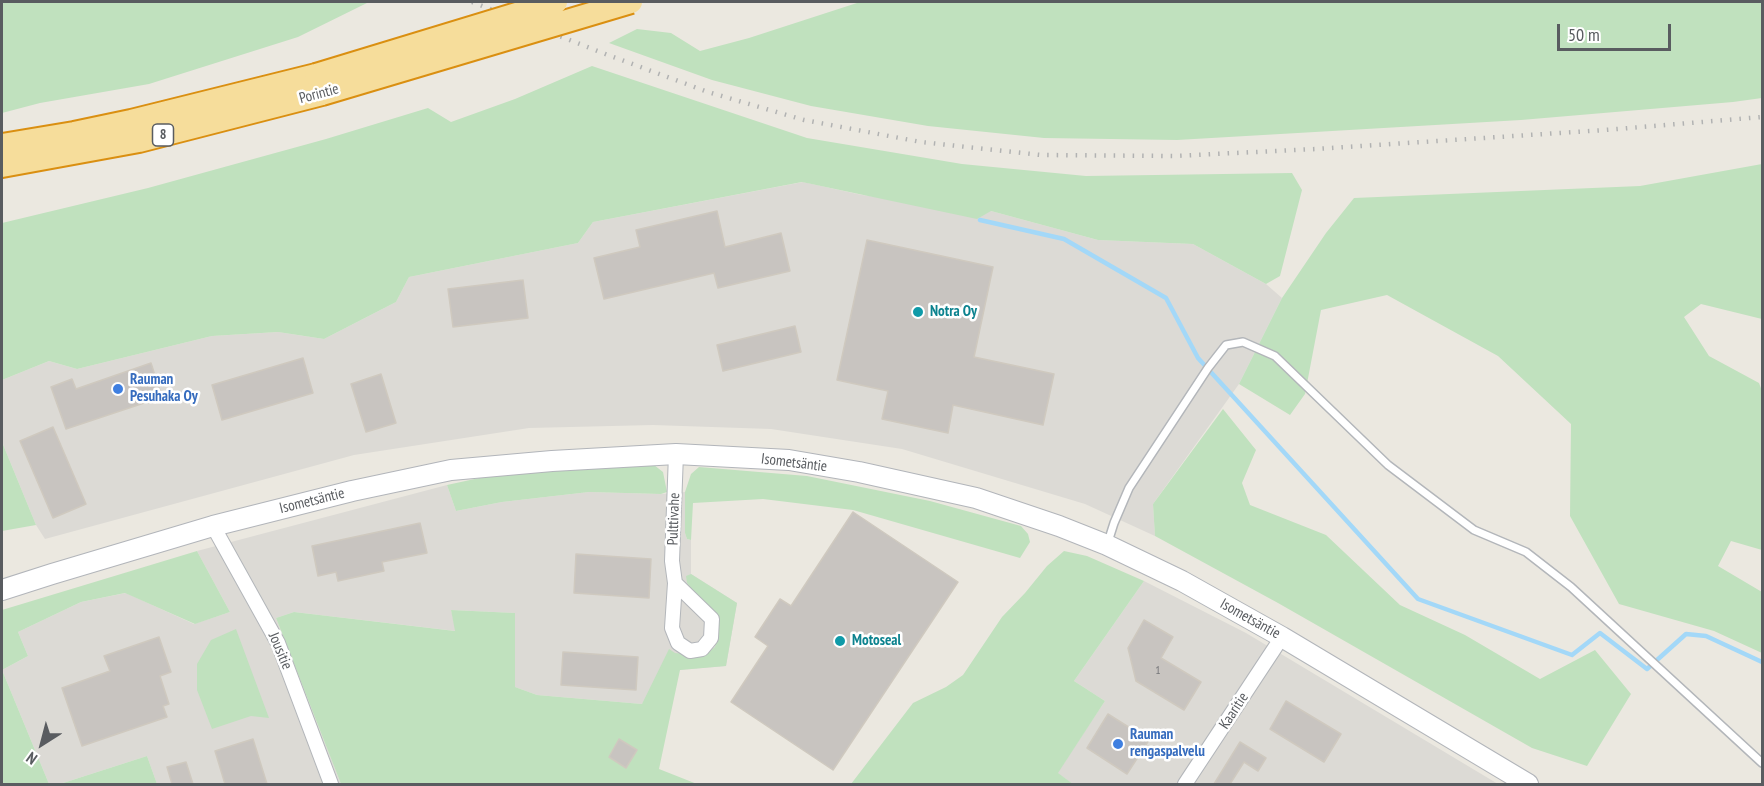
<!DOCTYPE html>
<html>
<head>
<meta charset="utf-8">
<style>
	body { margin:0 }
	#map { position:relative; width:1764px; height:786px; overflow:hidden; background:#ebe8e0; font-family:"PT Sans Narrow",sans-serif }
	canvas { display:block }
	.frame { position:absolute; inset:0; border:3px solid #595c60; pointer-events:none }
	.north { position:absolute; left:12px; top:714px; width:60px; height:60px; -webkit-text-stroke:4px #fff; paint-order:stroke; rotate:216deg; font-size:16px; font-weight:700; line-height:24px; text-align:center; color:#595c60 }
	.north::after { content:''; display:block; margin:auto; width:21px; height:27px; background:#595c60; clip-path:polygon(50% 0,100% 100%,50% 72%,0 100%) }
	.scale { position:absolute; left:1557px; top:24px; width:114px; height:27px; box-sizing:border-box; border:3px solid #595c60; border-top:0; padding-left:8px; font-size:18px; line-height:21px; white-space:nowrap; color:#595c60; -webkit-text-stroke:4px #fff; paint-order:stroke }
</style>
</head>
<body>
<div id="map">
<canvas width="1764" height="786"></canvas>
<div class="frame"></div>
<div class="north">N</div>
<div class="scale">50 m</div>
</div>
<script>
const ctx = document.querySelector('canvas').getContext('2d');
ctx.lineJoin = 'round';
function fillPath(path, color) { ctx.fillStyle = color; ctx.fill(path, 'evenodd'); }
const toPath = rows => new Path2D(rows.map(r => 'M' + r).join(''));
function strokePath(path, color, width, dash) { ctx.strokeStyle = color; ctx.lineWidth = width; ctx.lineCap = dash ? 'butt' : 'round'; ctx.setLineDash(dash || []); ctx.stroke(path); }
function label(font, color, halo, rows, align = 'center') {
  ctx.font = font + ' "PT Sans Narrow",sans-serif'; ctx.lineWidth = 5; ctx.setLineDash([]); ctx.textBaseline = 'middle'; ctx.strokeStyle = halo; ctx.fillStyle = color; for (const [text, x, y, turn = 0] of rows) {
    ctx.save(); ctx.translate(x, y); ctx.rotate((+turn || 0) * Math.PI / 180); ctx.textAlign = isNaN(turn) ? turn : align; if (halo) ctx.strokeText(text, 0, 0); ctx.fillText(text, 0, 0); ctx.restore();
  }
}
const industrial = toPath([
	[803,182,862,195,991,211,1098,240,1193,244,1266,284,1282,298,1239,384,1153,504,1155,536,1085,504,902,449,771,429,653,425,529,428,354,455,45,539,36,525,2,442,2,380,49,361,77,369,212,336,278,332,324,339,396,302,409,277,578,243,593,222],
	[447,485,456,511,502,502,589,492,661,494,685,492,685,533,687,539,691,540,691,574,737,603,726,666,680,670,642,704,537,695,515,687,515,613,451,610,456,631,294,612,276,618,341,784,157,784,147,756,60,784,49,784,2,670,28,656,18,632,81,602,126,593,194,624,230,612,197,551],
	[1144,581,1246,633,1498,784,1073,784,1057,773,1105,701,1074,681]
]);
const green = toPath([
	[2,2,369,2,298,37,149,84,40,103,2,113],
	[860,2,1762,2,1762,98,1733,102,1521,120,1315,132,1177,140,1044,138,928,126,811,106,712,80,609,43,637,29,671,33,700,51,749,38],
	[592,66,807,138,962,164,1086,176,1292,173,1302,190,1280,276,1266,284,1193,244,1098,240,991,211,977,219,802,182,593,222,578,243,409,277,396,302,324,339,278,332,212,336,77,369,49,361,2,380,2,223,148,188,326,139,428,108,451,122,515,99],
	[1762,164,1762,319,1701,304,1684,317,1709,356,1759,383,1762,391,1762,550,1731,541,1718,566,1762,592,1762,653,1714,631,1619,604,1570,516,1571,424,1498,356,1387,295,1321,310,1305,394,1290,415,1239,384,1282,298,1326,233,1354,198,1640,186],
	[1223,409,1256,450,1242,483,1250,505,1326,535,1400,605,1465,635,1540,679,1595,650,1631,694,1587,766,1532,748,1278,603,1155,536,1153,504],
	[2,442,36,525,2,531],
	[654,465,663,472,667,492,661,494,589,492,502,502,456,511,447,485,493,475,556,469],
	[699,467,807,476,930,501,1021,526,1028,534,1030,542,1020,558,853,510,763,499,693,503,691,540,687,539,685,533,685,492,691,474],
	[197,551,230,612,195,624,125,593,81,602,18,632,28,656,2,670,49,784,2,784,2,610],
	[1064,551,1087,556,1144,581,1074,681,1105,701,1058,773,1073,784,851,784,913,703,946,687,963,675,1002,617,1025,593,1047,566],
	[691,574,737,603,726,666,680,670,659,769,697,784,341,784,276,618,294,612,455,631,451,610,515,613,515,687,537,695,642,704,669,649,675,653,694,655,708,653,715,647,719,631,717,619,687,583,686,576],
	[236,629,269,718,251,716,212,729,197,690,197,664,211,640],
	[147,756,157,784,60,784]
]);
const stream = toPath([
	[980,220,1064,239,1166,298,1198,358,1418,599,1572,655,1600,633,1647,669,1686,634,1706,636,1762,662]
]);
const building = toPath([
	[717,211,725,247,781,233,790,271,718,288,714,273,604,299,594,258,640,247,636,230,717,211],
	[867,240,993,267,974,357,1054,374,1043,425,953,405,948,433,882,419,888,391,837,380,867,240],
	[523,280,528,318,453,327,448,289,523,280],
	[795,326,801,352,723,371,717,345,795,326],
	[303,358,313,393,222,420,212,385,303,358],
	[151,363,162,397,66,429,51,387,72,379,76,389,151,363],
	[381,374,396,423,366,432,351,384,381,374],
	[53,427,86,504,53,518,20,441,53,427],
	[853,512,958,582,833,770,731,702,768,646,755,637,780,599,791,606,853,512],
	[420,523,427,553,382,562,384,571,338,581,336,572,318,576,312,546,420,523],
	[576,554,651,559,649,598,574,593,576,554],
	[1144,620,1173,637,1161,658,1201,682,1184,710,1136,681,1128,648,1144,620],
	[159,637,171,672,160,676,169,704,163,706,167,717,82,746,62,688,110,671,104,656,159,637],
	[563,652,638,657,636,690,561,685,563,652],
	[1286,701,1341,734,1324,762,1270,729,1286,701],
	[1108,714,1149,740,1127,774,1087,748,1108,714],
	[253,739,267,784,225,784,215,751,253,739],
	[619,739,637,750,626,768,609,757,619,739],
	[1240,742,1266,758,1258,771,1244,762,1230,784,1214,784,1240,742],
	[186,762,193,784,172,784,167,767,186,762]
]);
const service = toPath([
	[1108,542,1114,523,1129,488,1208,368,1226,345,1243,342,1275,356,1388,465,1474,530,1526,552,1571,587,1762,763]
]);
const minor = toPath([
	[213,526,278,643,331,784],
	[675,583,712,619,711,638,702,649,690,651,678,643,672,628,675,583,672,561,676,454],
	[1185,784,1282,637]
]);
const secondary = toPath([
	[2,590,52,574,213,526,352,491,451,470,552,461,676,454,789,460,859,472,976,498,1059,526,1107,545,1182,581,1282,637,1528,784]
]);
const trunk = toPath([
	[2,145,74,133,131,121,316,75],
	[2,166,139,141,322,94]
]);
const rail = toPath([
	[472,2,608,55,708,92,804,120,921,142,1041,155,1174,156,1316,149,1605,130,1762,117]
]);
const trunkBridge = toPath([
	[316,75,556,2],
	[322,94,631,2]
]);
const markers = [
	[918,312,6,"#0f9aa8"],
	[118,389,6,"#3f7fe0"],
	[840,641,6,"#0f9aa8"],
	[1118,744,6,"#3f7fe0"]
];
const numberNames = [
	["1",1158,671]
];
const shields = [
	[163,135,21]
];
const shieldNames = [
	["8",163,135]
];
const streetNames = [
	["Porintie",319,94,-15],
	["Isometsäntie",794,463,7],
	["Isometsäntie",312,501,-14],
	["Pulttivahe",674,519,-88],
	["Isometsäntie",1250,619,29],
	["Jousitie",280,651,67],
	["Kaaritie",1234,711,-57]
];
const cultureNames = [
	["Notra Oy",930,312],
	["Motoseal",852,641]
];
const shopNames = [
	["Rauman",130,380],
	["Pesuhaka Oy",130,397],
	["Rauman",1130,735],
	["rengaspalvelu",1130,752]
];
fillPath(industrial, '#dcdad5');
fillPath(green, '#c0e1be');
strokePath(stream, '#a3d8f8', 4.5);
fillPath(building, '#c8c4c0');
strokePath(building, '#cfc9bf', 1.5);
strokePath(service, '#b3b6ba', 10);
strokePath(minor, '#b3b6ba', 16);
strokePath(secondary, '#b2b5ba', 22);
strokePath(trunk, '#da8f11', 26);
strokePath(service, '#fff', 7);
strokePath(minor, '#fff', 14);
strokePath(secondary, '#fff', 20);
strokePath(trunk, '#f6dd9b', 22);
strokePath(rail, '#b1b2b2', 4.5, [1.5, 8]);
strokePath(trunkBridge, '#da8f11', 26, []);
strokePath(trunkBridge, '#f6dd9b', 22);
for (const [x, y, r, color] of markers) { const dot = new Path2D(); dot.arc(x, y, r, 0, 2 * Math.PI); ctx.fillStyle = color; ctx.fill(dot); strokePath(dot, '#fff', 2); }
label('12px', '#757678', null, numberNames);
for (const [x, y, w] of shields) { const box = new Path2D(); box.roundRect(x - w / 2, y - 11, w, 22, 4.5); ctx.fillStyle = '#fff'; ctx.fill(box); strokePath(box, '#595c60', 1.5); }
label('bold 14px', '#595c60', null, shieldNames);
label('15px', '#595c60', '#fff', streetNames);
label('bold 15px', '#0d838f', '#fff', cultureNames, 'left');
label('bold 15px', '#366cbe', '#fff', shopNames, 'left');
</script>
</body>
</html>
